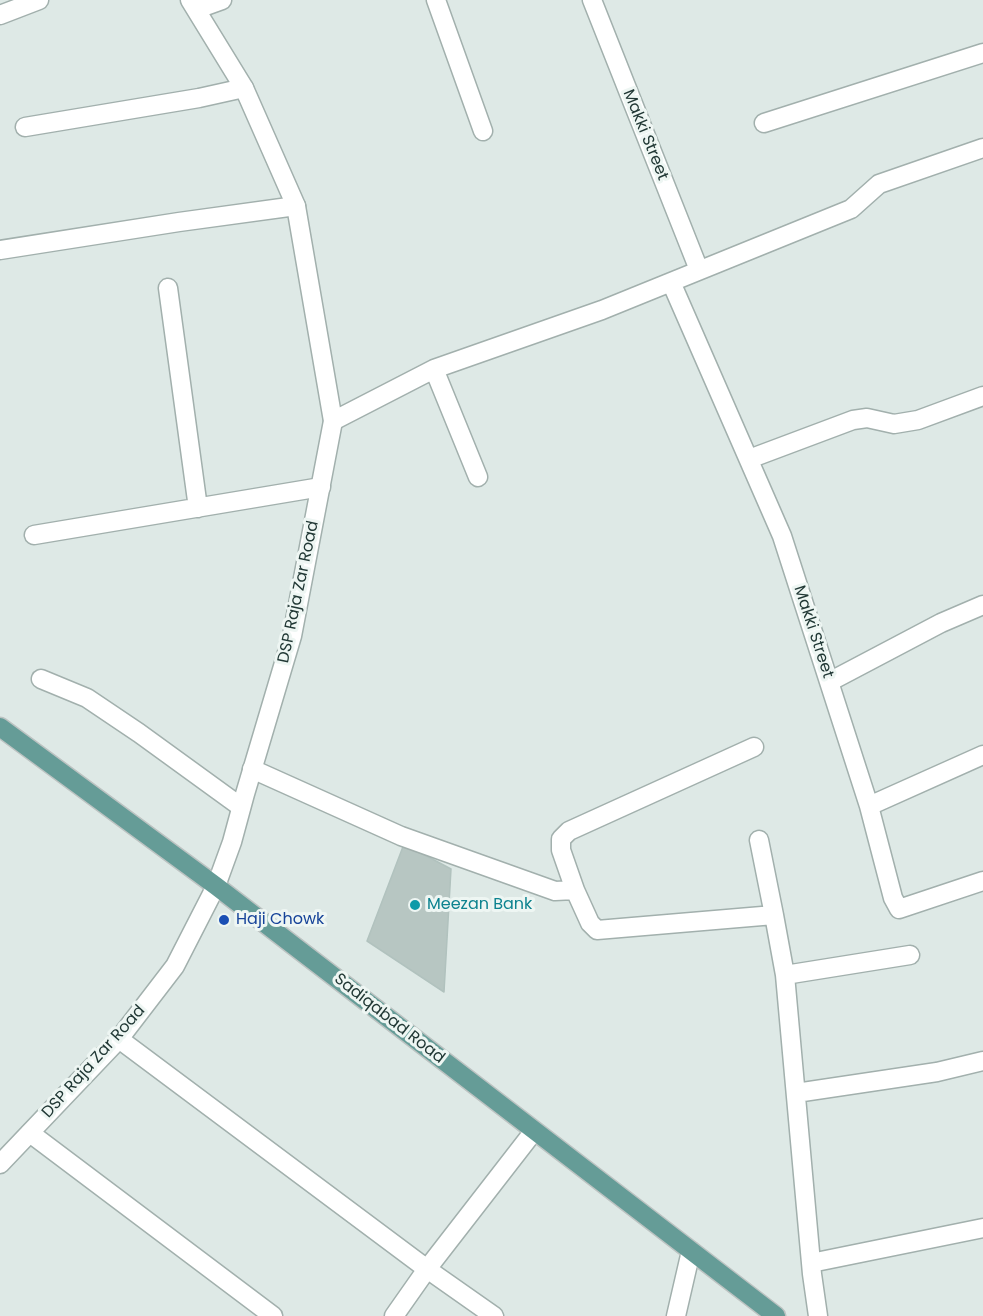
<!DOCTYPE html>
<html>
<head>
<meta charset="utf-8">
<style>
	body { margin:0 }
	canvas { display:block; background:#dee9e6 }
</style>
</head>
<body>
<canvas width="983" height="1316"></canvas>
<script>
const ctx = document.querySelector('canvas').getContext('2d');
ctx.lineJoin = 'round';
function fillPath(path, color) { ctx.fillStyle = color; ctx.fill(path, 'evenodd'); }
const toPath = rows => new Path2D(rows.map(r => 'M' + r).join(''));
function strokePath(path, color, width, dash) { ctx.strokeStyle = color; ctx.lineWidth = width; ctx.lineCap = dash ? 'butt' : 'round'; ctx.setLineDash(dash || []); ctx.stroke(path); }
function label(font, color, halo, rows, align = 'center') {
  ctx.font = font + ' Poppins,sans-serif'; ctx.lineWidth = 6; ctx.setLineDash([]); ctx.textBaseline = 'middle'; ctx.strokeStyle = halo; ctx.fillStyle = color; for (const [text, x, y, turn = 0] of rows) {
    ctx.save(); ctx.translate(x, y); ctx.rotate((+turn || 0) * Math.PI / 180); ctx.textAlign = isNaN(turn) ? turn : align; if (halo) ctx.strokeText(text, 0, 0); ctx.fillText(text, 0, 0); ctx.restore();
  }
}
const building = toPath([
	[404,844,451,869,444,992,367,941,404,844]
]);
const minor = toPath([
	[436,0,483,131],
	[592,0,699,270],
	[197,9,222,0],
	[0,15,39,0],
	[764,123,983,53],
	[25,127,199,98,244,88],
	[0,250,179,222,296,206],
	[671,282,782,536,869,806,893,898,899,909,983,881],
	[168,288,198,508],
	[434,369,478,477],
	[333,421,434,369,602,310,851,209,879,184,983,148],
	[749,459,853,420,867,418,894,424,918,420,983,396],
	[34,535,321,487],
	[41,679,87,698,139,733,241,807],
	[829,682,941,623,983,605],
	[252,769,401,836,555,891,575,890,590,923,597,930,774,915,785,975,812,1274,818,1316],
	[869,806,983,755],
	[759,840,774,915],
	[575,890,561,850,561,839,569,831,754,747],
	[785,975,910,955],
	[119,1039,427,1269,494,1316],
	[796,1093,937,1072,983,1061],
	[30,1133,273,1316],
	[811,1263,983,1228],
	[394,1316,427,1269,534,1131],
	[676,1316,691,1251]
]);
const tertiary = toPath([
	[0,1164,119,1039,175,966,216,886,232,842,245,794,292,636,333,421,296,206,244,88,190,0]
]);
const primary = toPath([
	[0,727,216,886,776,1316]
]);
const markers = [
	[415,905,6,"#0f9aa8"],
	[224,920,6,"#1a4fb4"]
];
const streetNames = [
	["Makki Street",645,135,68],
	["DSP Raja Zar Road",299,592,-78],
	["Makki Street",813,632,72],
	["Sadiqabad Road",389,1019,38],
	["DSP Raja Zar Road",94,1062,-48]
];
const cultureNames = [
	["Meezan Bank",427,905]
];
const transitNames = [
	["Haji Chowk",236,920]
];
fillPath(building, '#b7c6c2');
strokePath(building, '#b1c2be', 1.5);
strokePath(minor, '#a2b0ad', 21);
strokePath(tertiary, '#a2b0ad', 21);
strokePath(primary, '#bcc3c2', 21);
strokePath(minor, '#fff', 18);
strokePath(tertiary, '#fff', 18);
strokePath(primary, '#659c97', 18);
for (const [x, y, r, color] of markers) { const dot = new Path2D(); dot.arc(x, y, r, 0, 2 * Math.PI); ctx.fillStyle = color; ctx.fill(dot); strokePath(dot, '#eef6f3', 2); }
label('16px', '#213835', '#eef6f3', streetNames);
label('16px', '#0d838f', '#eef6f3', cultureNames, 'left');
label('16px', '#164399', '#eef6f3', transitNames, 'left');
</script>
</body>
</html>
